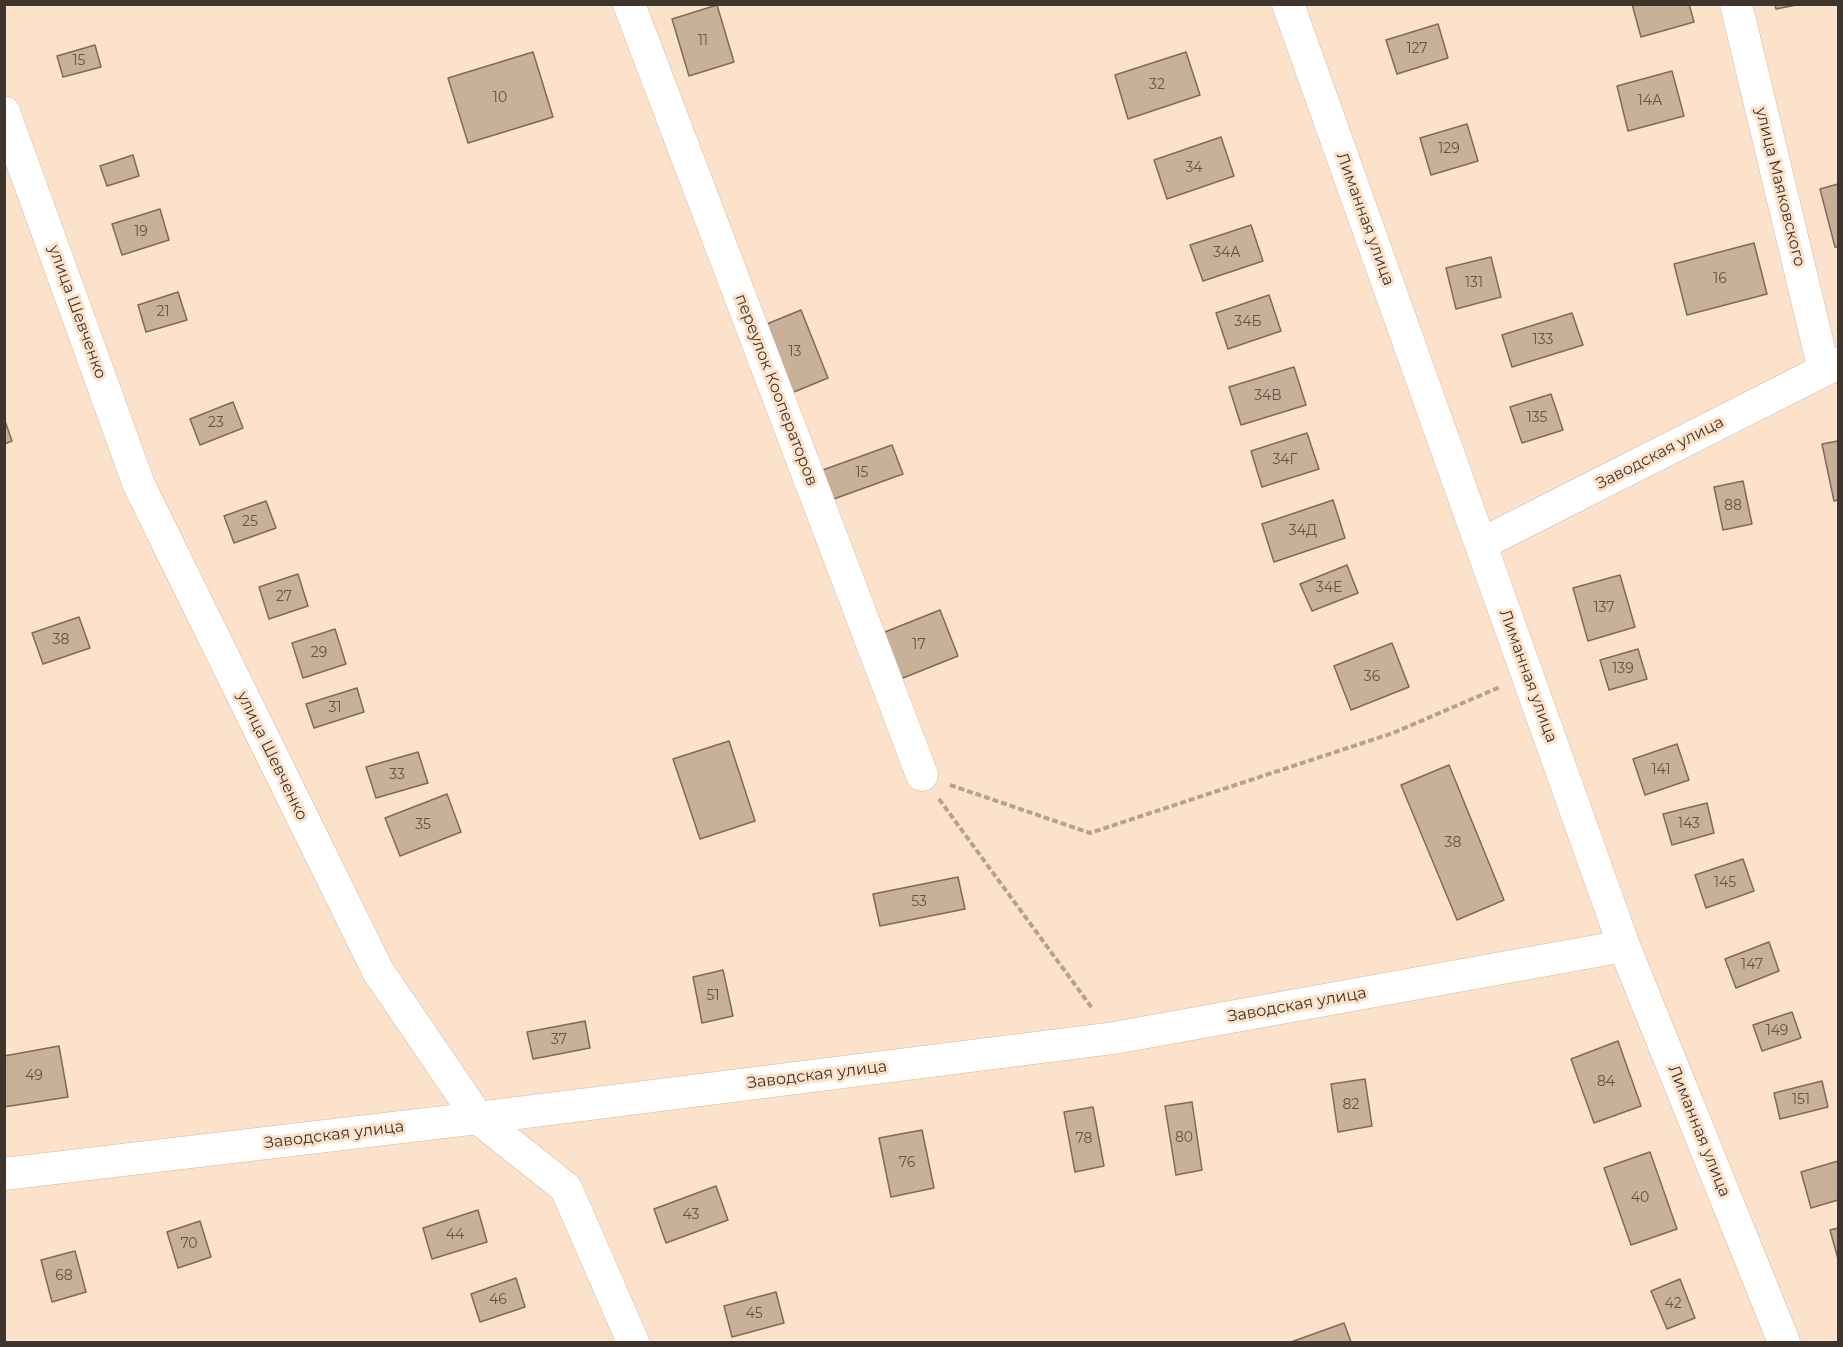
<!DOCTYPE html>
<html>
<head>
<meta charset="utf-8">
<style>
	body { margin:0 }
	#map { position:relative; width:1843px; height:1347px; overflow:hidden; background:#fce2ca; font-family:Montserrat,sans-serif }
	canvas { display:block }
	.frame { position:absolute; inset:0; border:6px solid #3f352c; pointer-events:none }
</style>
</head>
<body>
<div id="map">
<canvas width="1843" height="1347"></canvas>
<div class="frame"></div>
</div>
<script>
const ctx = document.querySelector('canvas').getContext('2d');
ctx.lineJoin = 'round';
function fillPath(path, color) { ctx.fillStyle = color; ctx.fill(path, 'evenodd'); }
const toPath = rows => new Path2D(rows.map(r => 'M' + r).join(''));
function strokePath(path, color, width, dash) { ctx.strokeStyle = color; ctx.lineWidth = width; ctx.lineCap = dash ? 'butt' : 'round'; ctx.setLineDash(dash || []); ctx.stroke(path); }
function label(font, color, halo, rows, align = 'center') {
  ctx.font = font + ' Montserrat,sans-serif'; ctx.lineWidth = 6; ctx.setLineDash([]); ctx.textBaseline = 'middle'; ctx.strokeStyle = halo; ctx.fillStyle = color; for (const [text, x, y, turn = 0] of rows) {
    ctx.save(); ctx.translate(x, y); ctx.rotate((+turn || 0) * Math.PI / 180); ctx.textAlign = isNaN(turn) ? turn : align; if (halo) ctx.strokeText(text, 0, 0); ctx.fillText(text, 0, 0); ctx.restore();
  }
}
const building = toPath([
	[1632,4,1689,4,1694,22,1641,37,1632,4],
	[1775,4,1801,4,1776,9,1775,4],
	[717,5,734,62,689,76,672,19,717,5],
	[1438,24,1448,58,1397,74,1386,40,1438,24],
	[95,45,101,67,63,77,57,56,95,45],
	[533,52,553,117,468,143,448,78,533,52],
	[1186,52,1200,95,1128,119,1115,75,1186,52],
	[1672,71,1684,116,1628,131,1617,86,1672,71],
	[1467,124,1478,161,1431,175,1420,138,1467,124],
	[1221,137,1234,176,1167,199,1154,160,1221,137],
	[133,155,139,176,107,186,100,166,133,155],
	[1838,184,1838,247,1835,247,1820,189,1838,184],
	[160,209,169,240,122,255,112,224,160,209],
	[1251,225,1263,261,1203,281,1190,245,1251,225],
	[1754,243,1767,294,1687,315,1674,264,1754,243],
	[1491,257,1501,297,1456,309,1446,268,1491,257],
	[178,292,187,320,146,332,138,305,178,292],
	[1269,295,1281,331,1228,349,1216,313,1269,295],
	[801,310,828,378,789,394,762,326,801,310],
	[1572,313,1583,345,1512,367,1502,335,1572,313],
	[1294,367,1306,405,1241,425,1229,387,1294,367],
	[1551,394,1563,430,1522,443,1510,407,1551,394],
	[233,402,243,428,200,445,190,419,233,402],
	[4,418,12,441,4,444,4,418],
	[1307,433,1319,469,1262,487,1251,451,1307,433],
	[1838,441,1838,500,1834,501,1822,444,1838,441],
	[892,445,903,474,831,500,820,471,892,445],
	[1743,481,1752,524,1723,530,1714,487,1743,481],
	[1333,500,1345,538,1274,562,1262,524,1333,500],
	[266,501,276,528,234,543,224,516,266,501],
	[1347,565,1358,593,1312,611,1300,584,1347,565],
	[298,574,308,606,269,619,259,587,298,574],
	[1620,575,1635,627,1588,641,1573,588,1620,575],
	[940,610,958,656,898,680,880,634,940,610],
	[79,617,90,648,43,664,32,633,79,617],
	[335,629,346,664,303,678,292,643,335,629],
	[1392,643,1409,687,1351,710,1334,666,1392,643],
	[1638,649,1647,679,1609,690,1600,660,1638,649],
	[357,688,364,712,314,728,306,704,357,688],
	[729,741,755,821,700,839,673,759,729,741],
	[1677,744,1689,780,1645,795,1633,759,1677,744],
	[418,752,428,783,376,798,366,767,418,752],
	[1449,765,1504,900,1457,920,1401,785,1449,765],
	[447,794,461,832,400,856,385,818,447,794],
	[1707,803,1714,833,1672,845,1663,814,1707,803],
	[1743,859,1754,891,1706,908,1695,875,1743,859],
	[958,877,965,909,880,926,873,894,958,877],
	[1769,942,1779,971,1736,988,1725,959,1769,942],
	[723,970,733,1016,702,1023,693,977,723,970],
	[1792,1012,1801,1038,1762,1051,1753,1025,1792,1012],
	[585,1021,590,1048,533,1059,527,1032,585,1021],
	[1618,1041,1641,1106,1594,1123,1571,1059,1618,1041],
	[59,1046,68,1097,4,1107,4,1056,59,1046],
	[1365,1079,1372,1126,1338,1132,1331,1084,1365,1079],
	[1822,1081,1828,1107,1780,1119,1774,1093,1822,1081],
	[1192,1102,1202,1170,1176,1175,1165,1106,1192,1102],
	[1093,1107,1104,1166,1075,1172,1064,1112,1093,1107],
	[922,1130,934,1188,891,1197,879,1138,922,1130],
	[1650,1152,1677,1229,1631,1245,1604,1168,1650,1152],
	[1838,1161,1838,1200,1811,1208,1801,1172,1838,1161],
	[716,1186,728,1220,666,1243,654,1209,716,1186],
	[478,1210,487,1242,432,1259,423,1228,478,1210],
	[200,1221,211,1257,178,1268,167,1232,200,1221],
	[1838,1228,1838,1259,1830,1230,1838,1228],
	[75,1251,86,1292,52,1302,41,1260,75,1251],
	[516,1278,525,1307,480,1322,471,1294,516,1278],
	[1680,1279,1695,1318,1667,1329,1651,1291,1680,1279],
	[776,1292,784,1323,732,1337,724,1306,776,1292],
	[1344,1323,1351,1342,1291,1342,1344,1323]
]);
const path = toPath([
	[950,785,1090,833,1393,733,1500,687],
	[939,799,1092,1008]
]);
const minor = toPath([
	[629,4,922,775],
	[1288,4,1624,946,1784,1342],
	[1736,4,1824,370],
	[4,112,139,485,378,971,478,1118,566,1188,633,1342],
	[1481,544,1838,363],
	[4,1174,478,1118,1114,1038,1624,946]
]);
const numberNames = [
	["11",703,41],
	["127",1417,49],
	["15",79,61],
	["32",1157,85],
	["10",500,98],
	["14А",1650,101],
	["129",1449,149],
	["34",1194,168],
	["19",141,232],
	["34А",1227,253],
	["16",1720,279],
	["131",1474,283],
	["21",163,312],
	["34Б",1248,322],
	["133",1543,340],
	["13",795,352],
	["34В",1268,396],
	["135",1537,418],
	["23",216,423],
	["34Г",1285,460],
	["15",862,473],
	["88",1733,506],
	["25",250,522],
	["34Д",1303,531],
	["34Е",1329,588],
	["27",284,597],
	["137",1604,608],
	["38",61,640],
	["17",919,645],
	["29",319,653],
	["139",1623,669],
	["36",1372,677],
	["31",335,708],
	["141",1661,770],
	["33",397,775],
	["143",1689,824],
	["35",423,825],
	["38",1453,843],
	["145",1725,883],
	["53",919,902],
	["147",1752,965],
	["51",713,996],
	["149",1777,1031],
	["37",559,1040],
	["49",34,1076],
	["84",1606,1082],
	["151",1801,1100],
	["82",1351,1105],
	["80",1184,1138],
	["78",1084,1139],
	["76",907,1163],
	["40",1640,1198],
	["43",691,1215],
	["44",455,1235],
	["70",189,1244],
	["68",64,1276],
	["46",498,1300],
	["42",1673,1304],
	["45",754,1314]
];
const streetNames = [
	["улица Маяковского",1780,187,76],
	["Лиманная улица",1365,219,70],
	["улица Шевченко",77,312,70],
	["переулок Кооператоров",776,390,69],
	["Заводская улица",1660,453,-27],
	["Лиманная улица",1528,676,70],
	["улица Шевченко",272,756,64],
	["Заводская улица",1297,1005,-10],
	["Заводская улица",817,1075,-7],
	["Лиманная улица",1699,1131,68],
	["Заводская улица",334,1135,-7]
];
fillPath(building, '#c8b099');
strokePath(building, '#816a55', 1.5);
strokePath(minor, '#d0b7a0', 33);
strokePath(path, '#b5a18f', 4, [6, 3]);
strokePath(minor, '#fff', 32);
label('14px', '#615447', null, numberNames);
label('16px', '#3f352c', '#fce2ca', streetNames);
</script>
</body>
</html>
